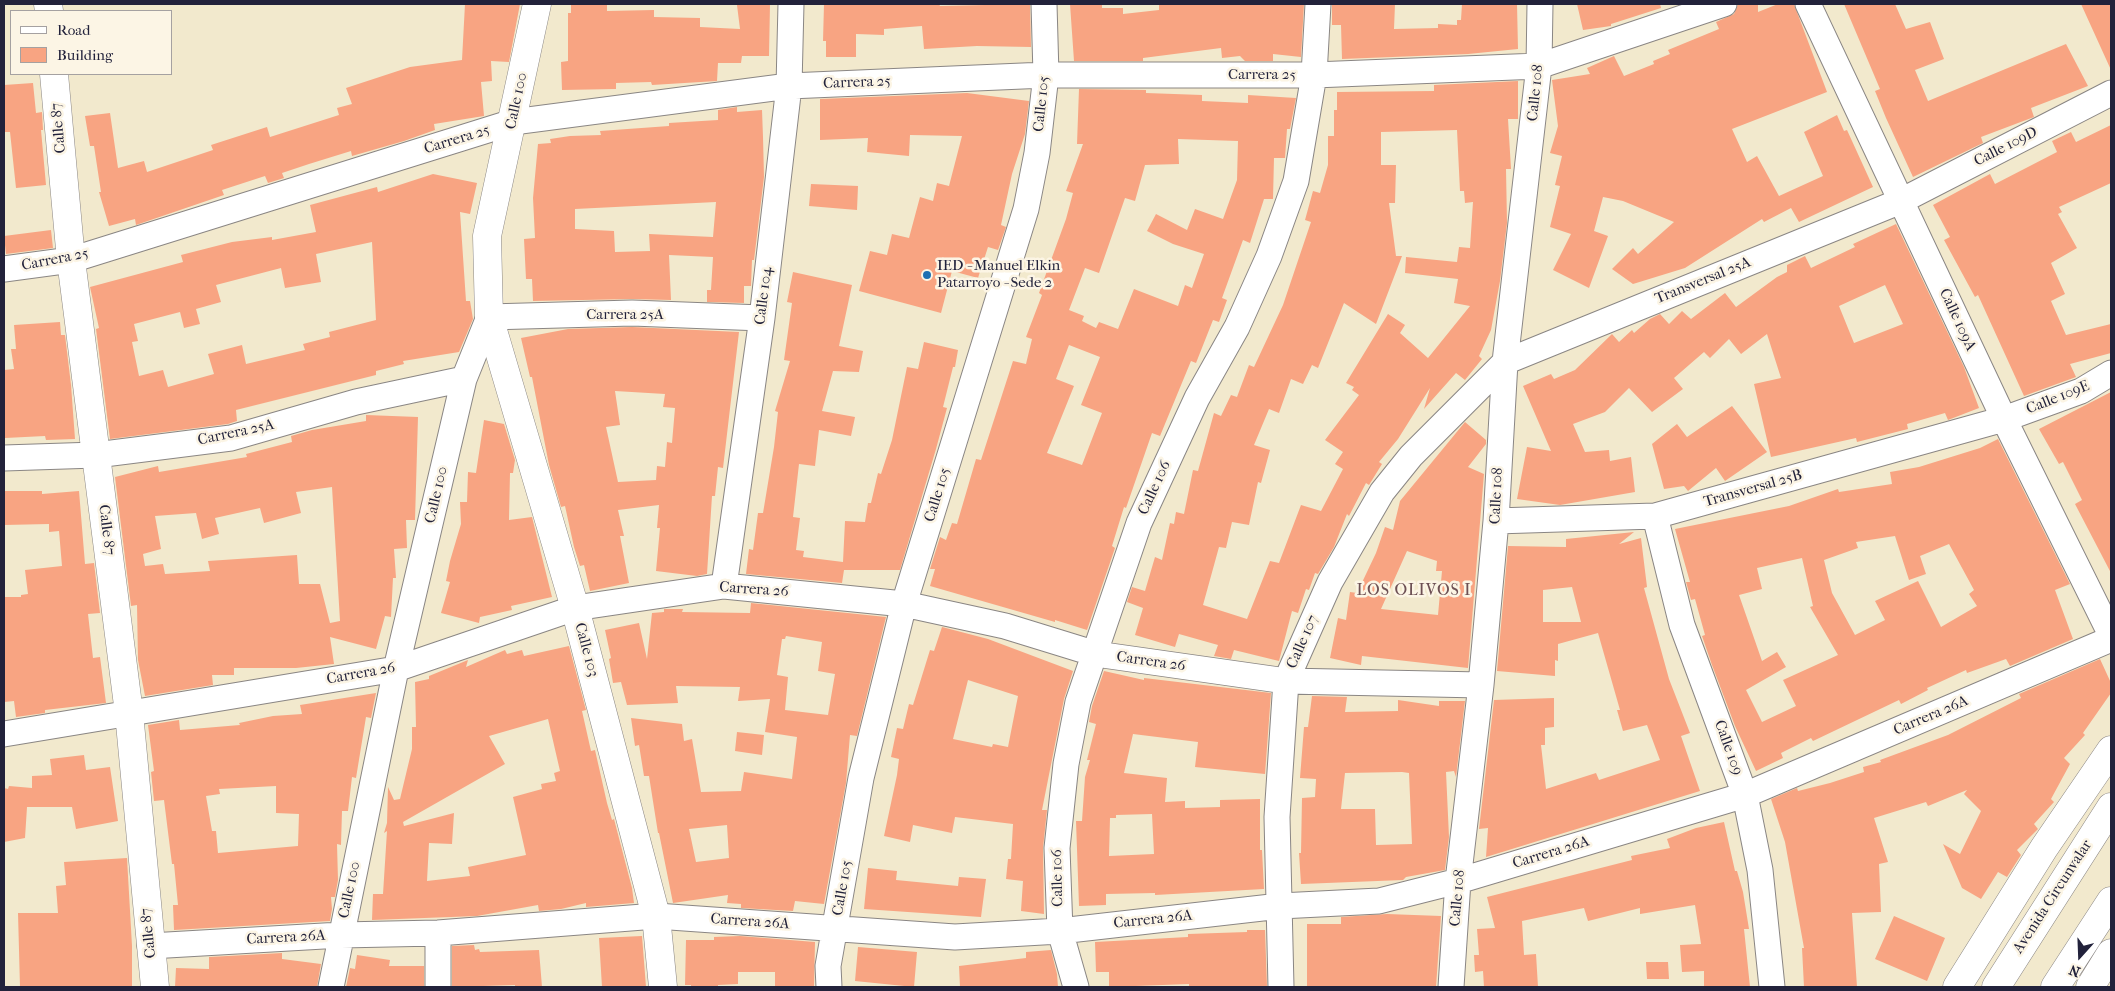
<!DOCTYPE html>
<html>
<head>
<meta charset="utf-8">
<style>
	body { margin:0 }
	#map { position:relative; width:2115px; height:991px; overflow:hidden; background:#f2e9cd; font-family:"IM FELL French Canon",serif }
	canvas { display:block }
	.frame { position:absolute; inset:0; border:5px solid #22223b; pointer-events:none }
	.legend { position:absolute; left:10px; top:10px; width:162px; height:65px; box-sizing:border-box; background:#fcf5e5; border:1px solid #a5a1a1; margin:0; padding:6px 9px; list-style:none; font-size:15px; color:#22223b }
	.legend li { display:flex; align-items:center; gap:10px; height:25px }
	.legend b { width:25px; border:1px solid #a5a1a1 }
	.north { position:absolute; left:2055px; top:931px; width:50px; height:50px; -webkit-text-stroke:4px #fcf5e5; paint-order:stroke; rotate:200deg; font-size:14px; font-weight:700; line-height:20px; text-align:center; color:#22223b }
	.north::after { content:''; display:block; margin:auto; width:18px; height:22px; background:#22223b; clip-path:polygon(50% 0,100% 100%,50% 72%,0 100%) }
</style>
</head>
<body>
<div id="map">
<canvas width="2115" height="991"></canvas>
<div class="frame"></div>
<ul class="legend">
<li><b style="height:6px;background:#fff"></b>Road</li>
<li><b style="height:14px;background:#f8a482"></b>Building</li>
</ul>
<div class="north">N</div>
</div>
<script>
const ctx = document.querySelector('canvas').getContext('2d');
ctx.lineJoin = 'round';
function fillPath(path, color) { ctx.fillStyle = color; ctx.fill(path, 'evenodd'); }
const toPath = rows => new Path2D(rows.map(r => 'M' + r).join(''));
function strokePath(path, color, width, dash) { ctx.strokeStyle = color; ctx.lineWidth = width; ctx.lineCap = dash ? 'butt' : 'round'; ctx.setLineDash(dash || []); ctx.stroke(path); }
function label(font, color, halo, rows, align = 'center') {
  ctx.font = font + ' "IM FELL French Canon",serif'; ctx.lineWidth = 5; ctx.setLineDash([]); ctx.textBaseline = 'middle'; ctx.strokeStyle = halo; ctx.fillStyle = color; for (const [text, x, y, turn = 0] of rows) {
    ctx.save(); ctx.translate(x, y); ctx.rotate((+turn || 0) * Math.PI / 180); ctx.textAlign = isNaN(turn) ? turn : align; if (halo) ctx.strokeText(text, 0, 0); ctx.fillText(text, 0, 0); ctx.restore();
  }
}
const building = toPath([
	[465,4,520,4,509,62,491,61,492,81,481,82,484,116,434,124,435,130,404,141,352,156,351,151,309,164,282,173,284,178,268,183,265,176,222,190,224,195,136,225,135,219,109,226,99,192,101,192,94,146,90,146,85,116,110,113,118,168,144,161,147,172,213,150,211,145,267,127,270,137,339,115,337,108,352,104,346,88,410,67,462,60],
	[571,4,607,4,607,11,654,10,654,17,700,18,700,27,740,29,737,5,770,4,769,56,742,56,741,63,718,63,717,81,652,85,651,82,616,83,616,89,562,90,561,62,568,61,568,13,571,13],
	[824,4,939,4,940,6,1030,4,1031,47,977,46,924,49,922,26,884,29,884,35,856,34,856,57,826,57,826,41,823,41],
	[1070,4,1102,4,1102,8,1123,8,1123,14,1159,10,1159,4,1304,4,1301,57,1273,54,1273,61,1245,61,1240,56,1222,58,1221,48,1143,58,1143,61,1074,61],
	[1332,4,1395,4,1394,29,1438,28,1438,24,1457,25,1457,20,1461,20,1462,4,1517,4,1518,49,1468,54,1342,59,1341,25,1332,25],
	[1577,4,1660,4,1661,8,1611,24,1611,26,1583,30],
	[1738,4,1758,4,1758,12,1778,4,1794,4,1827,92,1732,129,1747,162,1757,156,1779,196,1823,176,1804,132,1837,115,1844,131,1847,130,1873,187,1799,222,1791,208,1764,222,1762,219,1685,268,1633,284,1612,269,1633,248,1638,254,1674,222,1623,201,1603,197,1594,231,1608,236,1589,288,1553,270,1571,234,1550,227,1560,186,1555,185,1562,156,1550,153,1558,126,1552,80,1590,74,1587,68,1614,56,1624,76,1654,64,1653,61,1670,54,1668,50,1719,29,1716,22,1734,14],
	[1844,4,1895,4,1906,29,1930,22,1944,59,1915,70,1928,101,2066,44,2088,86,2031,108,2034,117,1981,137,1983,143,1913,177,1886,118,1875,91,1880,89],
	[2081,4,2111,4,2111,70],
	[1518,81,1518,119,1508,119,1511,169,1506,169,1507,223,1500,281,1491,330,1479,356,1482,359,1465,380,1456,373,1424,409,1430,388,1398,439,1379,462,1382,464,1369,485,1366,483,1349,516,1347,514,1334,547,1318,574,1315,573,1309,590,1306,589,1298,613,1292,611,1279,661,1234,650,1231,659,1214,656,1218,645,1179,634,1175,647,1135,635,1143,608,1127,602,1132,587,1145,591,1155,557,1162,560,1170,523,1174,524,1176,512,1184,514,1193,470,1198,471,1214,413,1221,416,1231,395,1237,397,1249,365,1254,367,1283,305,1311,222,1305,220,1313,191,1320,193,1328,165,1328,136,1334,136,1334,110,1337,110,1337,92,1434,91,1434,85],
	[1457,130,1460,191,1464,191,1465,203,1473,202,1470,248,1459,247,1457,262,1406,257,1405,273,1458,279,1454,303,1470,306,1428,358,1400,333,1405,325,1388,314,1346,383,1354,387,1352,390,1359,395,1325,440,1343,452,1335,464,1343,469,1321,511,1301,505,1279,563,1270,561,1247,619,1203,605,1219,547,1226,548,1232,522,1249,525,1258,482,1261,483,1270,450,1254,445,1269,409,1279,413,1291,379,1303,384,1312,365,1318,368,1344,303,1376,324,1402,256,1396,256,1389,203,1395,203,1396,165,1381,165,1381,132],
	[33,83,36,113,42,112,43,130,41,130,46,185,16,188,10,132,4,132,4,85],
	[1079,89,1146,90,1146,93,1202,95,1202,101,1248,103,1248,95,1296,98,1290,129,1287,129,1285,158,1274,158,1273,199,1264,199,1250,243,1243,240,1222,298,1227,300,1219,322,1213,320,1196,363,1191,361,1160,436,1152,433,1126,508,1124,507,1112,546,1115,548,1087,630,1055,620,1055,622,930,586,935,569,930,569,940,537,946,540,952,523,957,524,976,459,981,460,1013,361,1026,364,1032,339,1026,337,1042,295,1039,293,1066,219,1073,193,1066,191,1083,144,1077,144],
	[1178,139,1238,141,1237,180,1223,219,1195,209,1187,230,1156,214,1147,231,1173,244,1204,254,1192,288,1185,285,1178,306,1134,289,1118,329,1099,322,1096,328,1082,321,1084,316,1069,310,1085,268,1099,273,1125,198,1135,201,1145,165,1179,164],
	[1069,345,1100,357,1081,405,1102,413,1082,465,1047,453,1074,386,1056,379],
	[967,93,1029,101,1025,134,1012,174,1001,225,1006,227,998,250,988,247,978,278,952,271,941,313,859,291,870,251,887,255,892,234,909,238,920,197,933,201,937,183,949,186,962,136,910,135,909,156,867,152,868,138,820,140,820,99],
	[737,107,737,112,762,110,763,137,764,177,754,260,752,260,751,286,744,286,744,303,707,302,707,290,711,290,713,257,669,255,671,300,632,299,533,301,532,279,526,279,524,239,535,238,533,198,538,144,551,143,550,139,570,136,601,135,600,131,669,126,669,123,718,120,718,110],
	[716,202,713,237,649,234,650,251,615,252,614,231,575,229,575,209],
	[2111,125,2111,183,2059,207,2062,212,2058,214,2077,248,2051,263,2065,294,2051,301,2066,335,2111,324,2111,353,2070,364,2076,377,2024,396,1978,295,1975,297,1944,240,1950,237,1933,205,1990,174,1995,184,2057,152,2052,141,2071,132,2076,142],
	[433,174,477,183,470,214,460,212,466,301,470,301,473,319,459,352,403,361,404,364,376,371,376,375,236,410,237,421,228,424,110,439,96,329,99,328,90,287,183,262,181,255,232,242,272,237,272,240,316,232,310,205,377,187,378,192],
	[372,242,376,320,329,332,330,337,303,344,305,350,246,364,242,345,208,354,214,374,168,387,163,370,139,376,132,342,138,341,134,324,180,312,184,328,200,324,196,309,221,302,216,285,281,268,285,288,321,282,316,254],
	[811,184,858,186,857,210,809,206],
	[1896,224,1964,367,1979,408,1948,420,1945,413,1907,424,1908,429,1857,442,1856,438,1771,457,1754,384,1781,378,1767,334,1741,354,1729,339,1710,358,1704,352,1674,378,1683,389,1652,412,1629,388,1605,412,1573,424,1585,452,1609,450,1610,461,1631,457,1635,492,1560,505,1517,499,1527,447,1551,451,1523,386,1551,374,1554,379,1575,370,1612,334,1619,342,1632,330,1634,333,1650,319,1660,314,1669,324,1682,311,1691,319,1725,293,1736,307,1777,277,1787,272,1787,265,1805,256,1811,268,1855,247,1853,244],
	[1885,285,1903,324,1854,343,1839,306],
	[51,230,53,248,6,254,4,236],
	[793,272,852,285,839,346,863,351,859,372,833,371,822,411,855,417,851,436,819,430,815,466,799,464,793,517,800,518,796,550,804,551,803,557,843,562,845,521,865,522,868,503,871,503,878,473,881,474,892,440,907,367,918,369,924,342,958,350,955,367,953,367,943,407,947,408,936,449,900,570,844,570,842,583,746,574,749,549,753,550,758,513,763,513,774,447,778,412,775,411,790,361,784,360,792,303,787,302],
	[60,322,61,335,65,335,71,385,75,439,46,440,45,436,5,438,4,370,14,369,11,349,16,349,14,325],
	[632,327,739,332,723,468,718,467,715,496,712,496,707,574,697,576,656,571,660,528,657,528,659,505,618,510,624,536,620,536,629,583,590,591,584,565,580,566,574,547,565,506,561,507,549,465,532,377,530,377,521,338,568,329],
	[615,391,665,394,663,407,675,408,672,443,667,442,665,467,657,466,656,480,618,482,606,427,620,425],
	[2111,392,2111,573,2075,504,2082,500,2063,462,2059,464,2039,429],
	[1732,406,1767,452,1725,481,1716,468,1688,491,1684,486,1664,489,1652,444,1677,424,1687,437],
	[366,415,418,417,415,520,406,520,407,548,394,549,396,578,393,578,391,617,385,616,376,649,330,637,334,664,296,668,234,668,234,675,212,675,213,685,145,696,138,660,137,605,131,606,115,477,158,466,159,472,247,457,246,454,292,442,291,436,312,430,366,421],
	[332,487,340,621,330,623,320,584,299,584,297,555,208,561,210,571,165,574,163,564,145,566,143,554,161,549,155,516,196,513,202,539,219,534,215,518,260,508,264,523,301,513,296,492],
	[484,420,504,424,515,460,513,473,510,473,509,520,532,517,552,597,511,606,512,610,480,617,479,623,441,613,450,582,446,581,450,561,461,524,460,502,467,502,468,472,476,473],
	[1465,422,1486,440,1486,444,1468,467,1484,474,1468,668,1362,656,1361,665,1330,658,1338,618,1346,620,1350,592,1357,593,1376,553,1385,527,1393,530,1400,501],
	[1407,551,1437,561,1436,571,1442,571,1438,615,1381,609],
	[1998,439,2070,584,2055,590,2073,639,2010,666,2006,659,1967,673,1966,670,1927,688,1928,690,1901,704,1899,700,1813,741,1811,738,1781,753,1783,758,1756,771,1735,726,1712,665,1702,636,1705,635,1695,599,1691,600,1686,582,1690,582,1675,529,1789,506,1838,489,1839,492,1892,484,1890,472,1919,467,1980,448],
	[1895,536,1909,580,1926,574,1920,556,1949,544,1974,590,1969,594,1977,606,1941,627,1918,581,1875,601,1885,620,1855,635,1832,593,1824,560,1858,548,1856,542],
	[1802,558,1813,606,1810,607,1838,655,1783,680,1796,706,1762,722,1746,690,1786,667,1777,652,1762,661,1739,595,1762,589,1757,568],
	[4,491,42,491,42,494,79,491,85,564,94,563,100,613,88,614,93,658,100,657,106,703,45,710,45,713,16,717,14,701,4,702,4,597,21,597,21,595,28,594,25,570,62,566,59,531,49,532,49,524,4,525],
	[1634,532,1619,544,1641,538,1647,587,1644,588,1669,679,1690,733,1681,736,1700,791,1486,857,1488,828,1479,829,1494,700,1554,698,1554,727,1545,728,1545,745,1541,745,1546,789,1596,773,1599,780,1660,760,1647,725,1623,731,1617,710,1620,710,1598,633,1558,644,1558,661,1555,660,1555,676,1497,671,1508,546,1566,547,1566,539],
	[1572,587,1581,622,1543,622,1543,590],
	[751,603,886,617,857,736,850,735,846,783,824,904,795,901,793,911,741,908,741,904,727,903,728,895,673,903,659,833,658,833,649,776,644,776,639,745,635,746,631,718,682,724,684,741,692,739,701,792,741,791,744,772,792,779,797,737,765,732,770,699,738,701,740,687,676,686,678,703,627,705,621,682,613,683,609,659,611,658,605,630,639,623,647,659,652,613,664,612,664,609,683,609,682,612,750,613],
	[786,636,822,642,818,671,835,674,828,715,785,710,788,677,777,675,782,639,785,639],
	[727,825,729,858,696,862,689,829],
	[942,627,988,639,1073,671,1064,699,1042,810,1047,810,1043,848,1044,914,1021,911,1023,881,1006,879,1008,859,1011,859,1013,824,955,817,952,833,913,825,910,842,884,836,897,775,899,759,891,757,897,728,903,729,909,704,913,705,930,650,934,651],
	[968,680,1018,696,1008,747,993,744,992,747,953,739],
	[569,646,586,710,582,711,591,751,595,750,607,803,612,820,614,819,632,888,634,903,586,907,586,903,561,909,539,911,538,905,477,916,372,920,373,894,383,894,387,831,384,833,387,823,388,787,394,800,400,799,412,749,412,727,416,727,415,682,429,679,429,676,468,660,466,667,505,650,507,654,522,650,524,656],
	[548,719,560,771,554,773,556,781,541,784,542,789,513,797,526,855,468,867,470,876,427,881,429,843,452,844,454,813,404,826,403,822,505,764,489,736],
	[2100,659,2111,683,2111,693,2083,733,2085,735,2064,758,2070,764,2051,799,2054,802,2034,824,2038,829,2017,850,2021,855,2007,877,1998,872,1981,899,1962,888,1943,844,1960,854,1981,811,1964,794,1967,790,1928,806,1926,802,1874,818,1888,862,1879,864,1881,912,1852,913,1857,987,1804,987,1802,948,1804,948,1785,842,1771,799,1797,788,1798,791,1830,783,1864,772,1863,767,1881,762,1880,760,1948,735,2021,698,2019,694],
	[1104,671,1144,680,1144,678,1271,693,1265,774,1195,767,1198,742,1133,734,1124,773,1167,778,1165,802,1185,801,1185,808,1220,807,1220,800,1260,799,1260,850,1262,850,1264,889,1155,895,1155,893,1106,894,1106,905,1079,906,1076,821,1082,821,1085,777,1090,760,1087,760,1096,724,1089,722,1092,706],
	[1152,814,1154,854,1109,856,1110,818,1116,818,1116,815],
	[376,693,371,718,366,717,356,778,352,777,348,811,342,811,341,845,337,844,338,880,335,897,331,897,332,909,330,921,174,930,173,905,178,905,174,864,172,864,164,800,154,801,151,772,154,771,148,725,179,720,180,730,240,725,239,723,273,716,302,714,300,705],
	[276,786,276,813,299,814,298,846,218,853,216,831,212,831,206,796,220,794,219,789],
	[1312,696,1347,697,1345,712,1398,711,1398,700,1439,706,1439,701,1465,701,1456,777,1454,771,1446,772,1449,837,1445,870,1406,877,1403,880,1301,884,1299,853,1301,853,1302,798,1315,797,1316,779,1300,778,1304,727,1308,727],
	[1402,772,1409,773,1412,844,1376,845,1375,809,1341,809,1345,773],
	[737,732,764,735,762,755,735,751],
	[84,755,86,770,110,767,118,821,76,829,72,807,27,807,25,838,4,842,4,788,8,789,9,786,32,788,32,776,52,775,50,759],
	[1724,822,1735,871,1737,871,1743,892,1749,929,1744,929,1750,987,1704,987,1704,971,1682,972,1680,945,1701,944,1695,905,1640,914,1640,908,1588,921,1584,908,1522,921,1524,955,1536,954,1538,987,1484,987,1483,971,1475,972,1474,955,1479,955,1477,929,1495,928,1487,897,1632,860,1631,856,1670,848,1667,839,1696,828],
	[127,858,132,946,132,987,20,987,18,913,58,913,56,886,66,885,64,862],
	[868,868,897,871,896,880,958,886,959,877,986,879,981,917,864,909],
	[1387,914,1441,916,1436,987,1307,987,1307,924,1341,924,1341,917],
	[1894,916,1945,938,1927,981,1875,959],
	[1247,930,1265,930,1267,987,1189,987,1189,984,1109,987,1109,972,1096,972,1095,942,1188,937,1188,934,1247,932],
	[642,936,646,987,602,987,599,938],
	[740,936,815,942,814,987,775,986,775,972,738,972,738,984,718,985,718,987,691,987,691,985,685,985,686,940,714,940,714,937],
	[474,945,475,950,479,949,480,952,539,950,542,987,515,987,515,985,452,987,452,946],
	[858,947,917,952,914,987,855,981],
	[1051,950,1057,974,1058,987,960,987,959,966,1026,958,1026,952],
	[282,953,282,959,321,964,317,987,175,987,176,968,209,969,209,957],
	[357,955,390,960,389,966,424,966,424,987,346,987,350,968,355,969],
	[1646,962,1668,962,1669,979,1647,979]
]);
const minor = toPath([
	[1808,4,2004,419,2111,635],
	[4,269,71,260,513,122,789,86,1046,75,1314,75,1539,66,1724,4],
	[4,458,96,455,231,438,356,402,464,379],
	[1655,516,1682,625,1745,795,1760,870,1772,987],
	[1496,521,1655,516,2004,419,2081,391,2111,373],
	[724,586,762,318,789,86,791,4],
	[4,734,396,669,575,608,724,586,904,604,1005,626,1096,654,1286,681,1481,685],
	[150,946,341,935,438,933,656,916,955,937,1060,931,1280,906,1379,901,1458,881,1745,795,2111,639],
	[331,987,396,669,464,379,489,317,632,313,762,318],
	[438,987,438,933],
	[829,987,828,966,861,778,904,604,1026,209,1037,153,1046,75,1044,4],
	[1076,987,1060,931,1057,848,1066,764,1078,702,1139,523,1197,398,1237,327,1269,256,1296,181,1314,75,1318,4],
	[1281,987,1277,817,1286,681,1330,582,1382,492,1411,456,1505,362,1901,201,2111,93],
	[1451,987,1458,881,1481,685,1496,521,1505,362,1539,66,1540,4]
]);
const tertiary = toPath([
	[48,4,49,11],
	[537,4,487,236,489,317,575,608,656,916,663,987],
	[54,74,71,260,129,713,155,987]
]);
const trunk = toPath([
	[1957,987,2044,848,2111,750],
	[1996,987,2111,807],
	[2055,987,2111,901],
	[2090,987,2111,953]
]);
const markers = [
	[927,275,5,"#1f6fb2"]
];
const streetNames = [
	["Carrera 25",1262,75],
	["Carrera 25",857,83,-2],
	["Calle 108",1536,93,-84],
	["Calle 100",517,101,-78],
	["Calle 105",1042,104,-84],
	["Calle 87",59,128,-95],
	["Carrera 25",457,140,-17],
	["Calle 109D",2006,147,-27],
	["Carrera 25",55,260,-11],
	["Transversal 25A",1703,281,-22],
	["Calle 104",764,296,-83],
	["Carrera 25A",625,315],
	["Calle 109A",1957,320,65],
	["Calle 109E",2058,398,-22],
	["Carrera 25A",236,433,-12],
	["Calle 106",1155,488,-65],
	["Transversal 25B",1753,489,-16],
	["Calle 100",437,495,-77],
	["Calle 105",938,495,-73],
	["Calle 108",1497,496,-87],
	["Calle 87",106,530,83],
	["Carrera 26",754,590,4],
	["Calle 107",1303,642,-66],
	["Calle 103",586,650,75],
	["Carrera 26",1151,662,8],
	["Carrera 26",361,674,-10],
	["Carrera 26A",1931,716,-23],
	["Calle 109",1728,748,70],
	["Carrera 26A",1551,853,-17],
	["Calle 106",1058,878,-91],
	["Calle 105",843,888,-80],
	["Calle 100",350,890,-78],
	["Avenida Circunvalar",2053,897,-57],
	["Calle 108",1458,898,-85],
	["Carrera 26A",1153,920,-6],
	["Carrera 26A",750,922,4],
	["Calle 87",149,933,-96],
	["Carrera 26A",286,938,-3]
];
const poiNames = [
	["IED - Manuel Elkin",937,266],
	["Patarroyo - Sede 2",937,283]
];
const neighbourhoodNames = [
	["LOS OLIVOS I",1414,591]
];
fillPath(building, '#f8a482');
strokePath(minor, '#8a8684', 27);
strokePath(tertiary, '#8a8684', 29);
strokePath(trunk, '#8a8684', 29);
strokePath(minor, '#fff', 25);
strokePath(tertiary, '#fff', 28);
strokePath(trunk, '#fff', 28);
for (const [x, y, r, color] of markers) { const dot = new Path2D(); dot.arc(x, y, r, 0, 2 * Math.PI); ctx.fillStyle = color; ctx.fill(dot); strokePath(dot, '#fcf5e5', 2); }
label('15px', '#22223b', '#fcf5e5', streetNames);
label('15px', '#22223b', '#fcf5e5', poiNames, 'left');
ctx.letterSpacing = '1px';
label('16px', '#6d5054', '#fcf5e5', neighbourhoodNames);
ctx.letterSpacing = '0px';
</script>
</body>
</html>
